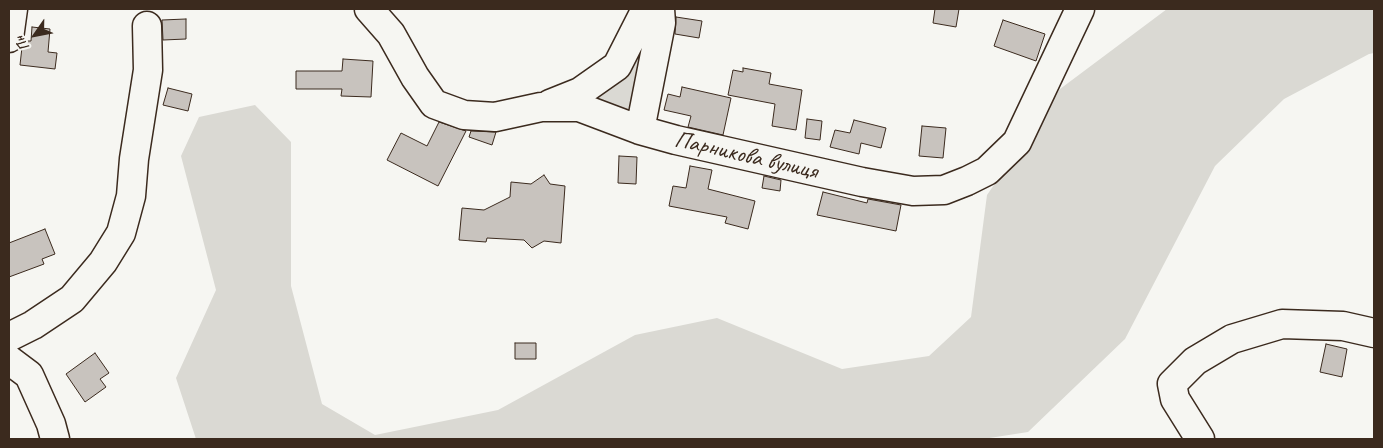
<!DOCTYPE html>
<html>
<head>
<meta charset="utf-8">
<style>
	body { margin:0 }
	#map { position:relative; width:1383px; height:448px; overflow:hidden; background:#f6f6f2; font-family:Caveat,sans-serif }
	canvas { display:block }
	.frame { position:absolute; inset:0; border:10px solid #3b2a1e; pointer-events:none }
	.north { position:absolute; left:10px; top:10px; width:50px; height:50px; -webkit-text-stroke:4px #f6f6f2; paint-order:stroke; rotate:237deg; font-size:14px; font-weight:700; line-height:20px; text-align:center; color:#3b2a1e }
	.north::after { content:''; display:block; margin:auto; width:18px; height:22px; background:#3b2a1e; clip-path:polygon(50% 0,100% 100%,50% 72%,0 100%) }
</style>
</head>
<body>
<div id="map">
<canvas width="1383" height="448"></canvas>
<div class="frame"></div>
<div class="north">Пн</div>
</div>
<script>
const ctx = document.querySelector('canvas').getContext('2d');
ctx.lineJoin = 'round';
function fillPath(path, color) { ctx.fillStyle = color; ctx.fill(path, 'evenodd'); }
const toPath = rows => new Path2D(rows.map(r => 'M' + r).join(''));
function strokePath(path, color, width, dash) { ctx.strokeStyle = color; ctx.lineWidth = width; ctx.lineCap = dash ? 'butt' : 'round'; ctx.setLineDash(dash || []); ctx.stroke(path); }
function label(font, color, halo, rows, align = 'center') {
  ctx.font = font + ' Caveat,sans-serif'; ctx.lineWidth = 4; ctx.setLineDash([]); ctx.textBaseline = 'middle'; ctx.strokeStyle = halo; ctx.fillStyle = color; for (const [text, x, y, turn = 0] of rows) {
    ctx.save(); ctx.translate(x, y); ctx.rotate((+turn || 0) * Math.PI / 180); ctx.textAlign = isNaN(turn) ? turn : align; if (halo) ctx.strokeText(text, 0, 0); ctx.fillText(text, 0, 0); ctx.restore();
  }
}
const green = toPath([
	[1167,9,1374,9,1374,53,1369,54,1284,99,1215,166,1125,339,1028,432,983,439,196,439,176,378,216,290,181,156,199,117,255,105,291,142,291,286,322,404,375,435,498,410,635,335,717,318,842,369,929,356,971,317,987,195,1060,89],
	[658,18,644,87,622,117,587,102]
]);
const building = toPath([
	[935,9,959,9,956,27,933,23,935,9],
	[676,17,702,21,699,38,675,34,676,17],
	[186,19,186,39,163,40,162,20,186,19],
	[1003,20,1045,34,1036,61,994,46,1003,20],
	[32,27,50,29,48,52,57,53,55,69,20,65,22,47,24,41,31,41,32,27],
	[343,59,373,61,371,97,341,96,342,89,296,89,296,71,342,71,343,59],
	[743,68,771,73,769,84,802,90,796,130,772,126,775,104,728,95,733,70,743,72,743,68],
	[682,87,731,98,723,135,688,127,691,116,664,110,668,94,680,97,682,87],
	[168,88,192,94,188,111,163,105,168,88],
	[807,119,822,121,820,140,805,138,807,119],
	[854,120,886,128,881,148,861,143,859,154,830,147,835,130,850,133,854,120],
	[439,122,466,131,438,186,387,160,401,133,427,146,439,122],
	[922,126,946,128,943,158,919,156,922,126],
	[471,131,496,132,492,145,469,137,471,131],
	[619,156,637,157,636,184,618,183,619,156],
	[690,166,712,170,708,189,755,201,748,229,725,223,727,217,669,206,673,186,686,188,690,166],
	[544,175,550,184,565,186,561,243,544,241,532,248,524,240,487,238,486,242,459,240,462,208,484,210,510,197,511,182,531,184,544,175],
	[764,176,781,180,780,191,762,188,764,176],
	[823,192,867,203,868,199,901,205,896,231,817,215,823,192],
	[45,229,55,254,42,259,44,264,9,277,9,243,45,229],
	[515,343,536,343,536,359,515,359,515,343],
	[1326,344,1347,349,1342,377,1320,372,1326,344],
	[95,353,109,373,100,379,106,387,85,402,66,374,95,353]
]);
const minor = toPath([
	[369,9,391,34,415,77,434,104,464,115,495,117,541,107,579,107,640,130,676,140,862,182,913,191,944,190,967,181,987,171,1017,142,1080,9],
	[9,38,13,9],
	[550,104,580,92,617,66,646,9],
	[640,130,661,23,660,9],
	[9,337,33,325,72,299,103,262,121,233,131,196,134,159,148,70,147,26],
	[9,360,29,375,51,424,55,439],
	[1200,439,1175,399,1172,384,1195,361,1232,339,1282,324,1343,326,1374,333]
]);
const streetNames = [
	["Парникова вулиця",746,156,13]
];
fillPath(green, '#dad9d3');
fillPath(building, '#c8c3be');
strokePath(building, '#3b2a1e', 1);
strokePath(minor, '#3b2a1e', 31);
strokePath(minor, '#f6f6f2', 28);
label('24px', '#3b2a1e', '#f6f6f2', streetNames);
</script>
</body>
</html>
